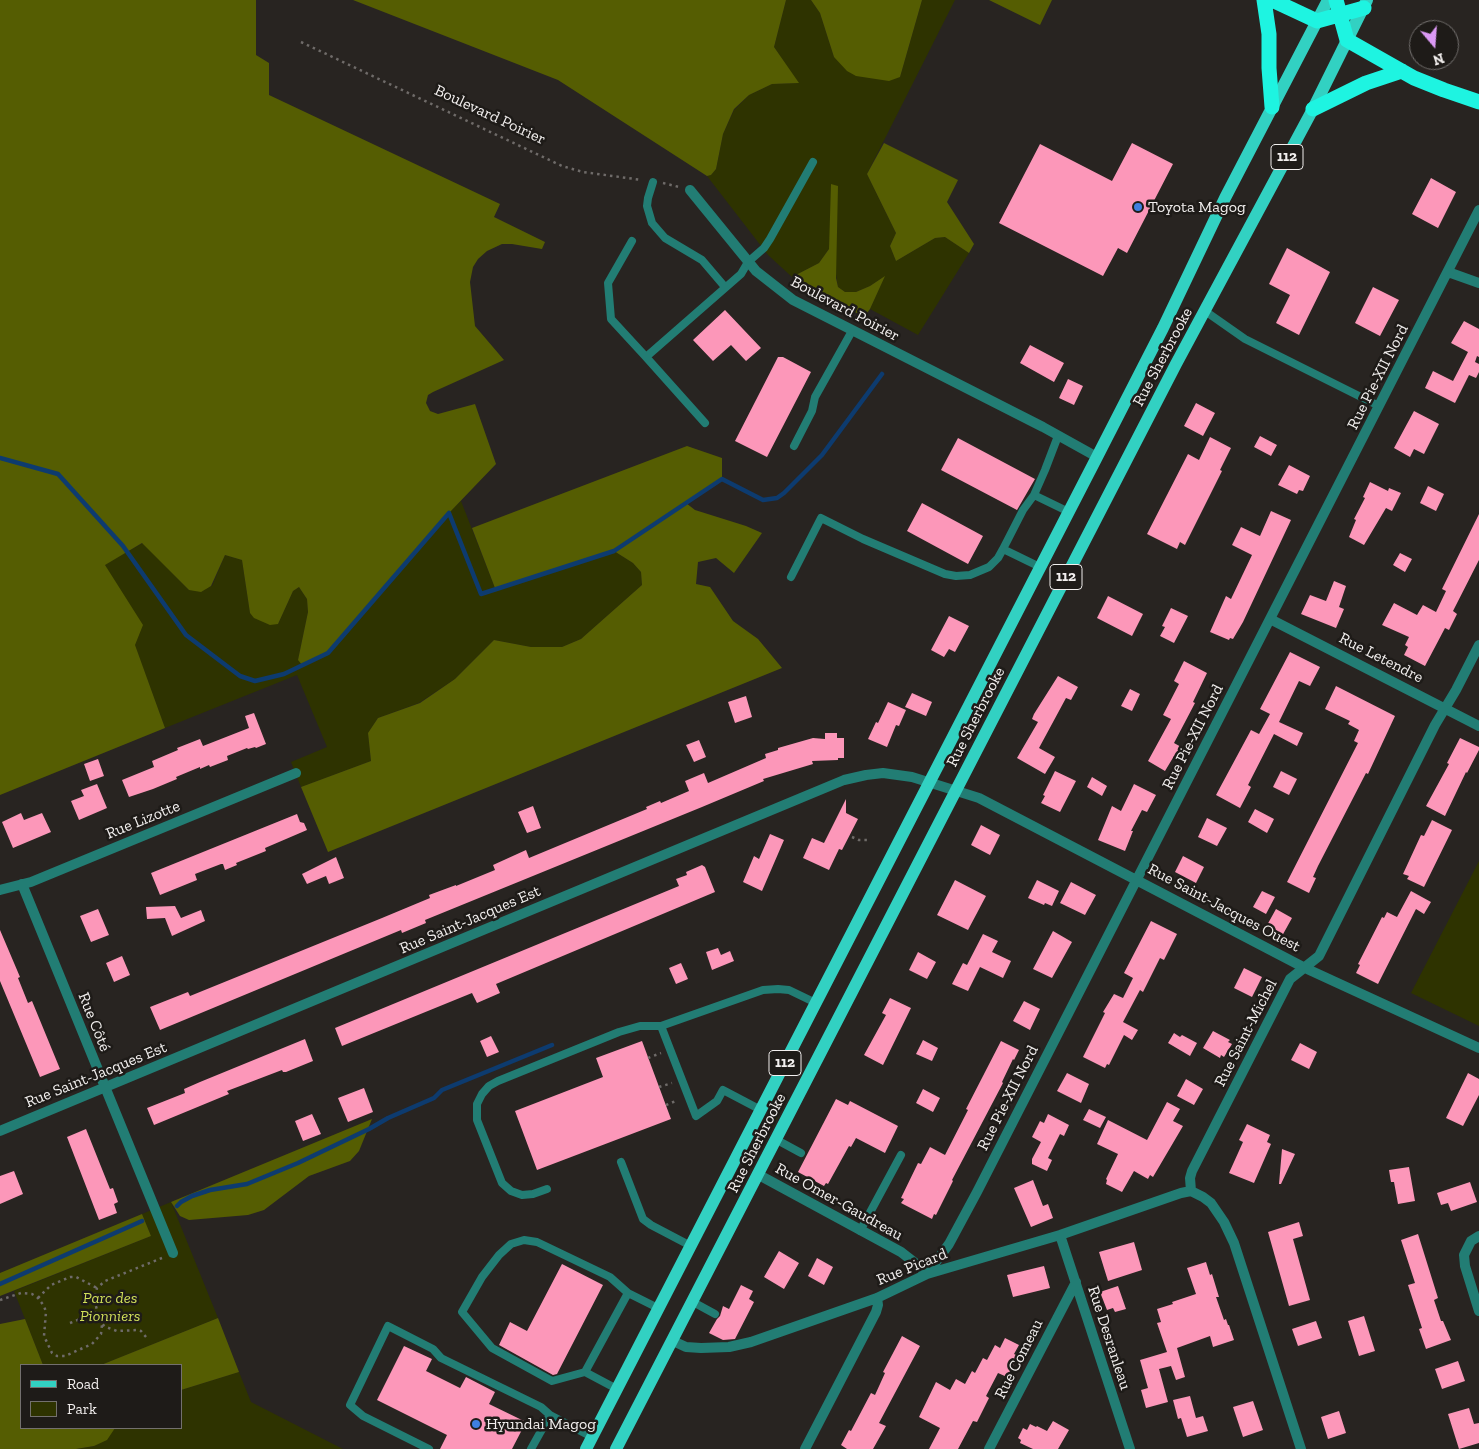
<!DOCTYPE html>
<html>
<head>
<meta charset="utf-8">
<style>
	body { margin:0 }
	#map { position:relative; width:1479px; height:1449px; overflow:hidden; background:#282421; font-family:"Zilla Slab",serif }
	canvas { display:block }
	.legend { position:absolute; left:20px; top:1364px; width:162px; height:65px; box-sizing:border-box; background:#1e1b18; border:1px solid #73706e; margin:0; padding:6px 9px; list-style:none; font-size:15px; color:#f2efee }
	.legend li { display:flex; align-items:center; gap:10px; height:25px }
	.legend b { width:25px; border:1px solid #73706e }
	.north { position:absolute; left:1409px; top:20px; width:50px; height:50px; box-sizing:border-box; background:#1e1b18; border:1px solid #73706e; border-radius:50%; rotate:162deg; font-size:14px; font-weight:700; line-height:20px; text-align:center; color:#f2efee }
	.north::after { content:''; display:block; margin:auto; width:18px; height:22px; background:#db99f5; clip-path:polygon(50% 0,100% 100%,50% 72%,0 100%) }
</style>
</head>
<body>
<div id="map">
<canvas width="1479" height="1449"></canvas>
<ul class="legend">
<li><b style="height:6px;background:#32d1c2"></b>Road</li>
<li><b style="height:14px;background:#2e3300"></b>Park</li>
</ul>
<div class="north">N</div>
</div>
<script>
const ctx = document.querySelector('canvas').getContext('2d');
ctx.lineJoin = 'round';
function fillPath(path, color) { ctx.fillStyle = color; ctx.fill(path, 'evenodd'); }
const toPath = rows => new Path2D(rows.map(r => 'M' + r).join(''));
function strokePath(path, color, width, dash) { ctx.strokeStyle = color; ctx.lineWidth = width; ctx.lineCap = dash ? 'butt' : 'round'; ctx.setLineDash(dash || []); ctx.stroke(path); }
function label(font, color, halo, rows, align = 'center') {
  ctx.font = font + ' "Zilla Slab",serif'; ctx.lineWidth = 5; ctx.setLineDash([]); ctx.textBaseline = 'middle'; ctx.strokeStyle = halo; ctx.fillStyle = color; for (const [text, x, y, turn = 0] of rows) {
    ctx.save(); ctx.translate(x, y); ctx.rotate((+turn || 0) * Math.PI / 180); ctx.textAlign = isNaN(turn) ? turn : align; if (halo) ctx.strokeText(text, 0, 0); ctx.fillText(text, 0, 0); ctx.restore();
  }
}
const green = toPath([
	[786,0,811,0,820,13,834,57,900,77,922,0,955,0,867,174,896,233,890,246,896,261,935,238,945,237,969,253,918,335,870,309,884,277,870,286,856,292,845,292,838,287,830,238,829,249,819,263,792,277,768,255,707,176,711,175,716,169,723,134,734,110,749,95,772,84,798,83,774,47],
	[461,501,495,588,614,551,633,563,641,572,642,585,581,639,562,647,531,647,494,640,455,679,419,703,378,718,368,733,371,761,301,787,291,762,327,747,297,675,165,728,105,564,143,543,189,590,212,586,225,555,242,560,250,613,278,624,293,591,299,587,307,599,308,612,298,660],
	[1479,861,1479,1026,1411,993],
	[776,1101,784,1105,751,1169,744,1165],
	[171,1202,218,1318,101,1365,43,1365,14,1291,151,1236,142,1214],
	[239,1372,251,1402,343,1449,76,1449,94,1446,115,1428,181,1428,181,1390]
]);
const forest = toPath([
	[0,0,256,0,256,55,269,63,269,95,500,204,494,217,545,242,542,249,512,244,502,244,487,251,478,259,473,267,470,282,475,326,504,360,433,392,428,395,426,403,430,411,438,414,475,404,496,464,449,513,328,653,303,666,298,660,308,612,307,599,299,587,293,591,278,624,270,625,254,618,250,613,242,560,225,555,211,586,201,592,189,590,142,543,105,565,143,625,135,645,165,728,0,795],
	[353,0,786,0,774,47,799,83,772,84,749,95,734,109,723,134,716,169,711,175,707,176,558,80],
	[811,0,922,0,900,77,889,81,856,76,847,71,834,57,820,13],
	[989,0,1052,0,1040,25],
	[884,143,958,180,947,202,974,244,969,253,945,237,935,238,896,261,890,246,896,233,867,174],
	[831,184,838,186,836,278,838,287,845,292,856,292,870,286,885,276,870,309,864,317,792,277,819,263,829,249],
	[687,446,722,458,722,479,686,503,695,510,746,526,762,533,734,573,716,558,698,562,696,584,710,587,733,621,758,639,782,668,328,852,301,787,371,761,368,733,378,718,420,703,455,679,494,640,531,647,562,647,581,639,642,585,641,572,633,563,614,551,495,588,472,528],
	[372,1119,359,1151,350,1161,309,1176,264,1210,248,1215,189,1220,180,1216,171,1202],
	[142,1214,151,1236,0,1296,0,1273],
	[218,1318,239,1372,181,1390,181,1365,101,1365],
	[25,1319,43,1365,21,1365,21,1428,115,1428,107,1440,94,1446,76,1449,0,1449,0,1324]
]);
const stream = toPath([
	[0,458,58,474,123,546,186,635,240,676,255,681,284,674,328,653,449,513,481,594,614,551,722,479,763,500,777,498,784,493,822,455,882,374],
	[177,1206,181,1202,192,1196,210,1190,247,1184,298,1163,369,1129,388,1118,434,1098,442,1090,552,1045],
	[0,1284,142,1221]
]);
const building = toPath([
	[1132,143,1173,164,1127,253,1118,248,1103,276,999,223,1040,144,1112,181],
	[1431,178,1456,192,1438,228,1412,214],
	[1287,248,1330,272,1299,335,1276,323,1290,295,1269,284],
	[1373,287,1399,300,1380,336,1355,323],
	[725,310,761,348,746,361,731,345,713,361,693,340],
	[1464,321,1479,329,1479,357,1477,356,1475,362,1479,364,1479,372,1476,378,1469,375,1455,403,1425,388,1433,371,1453,381,1468,352,1451,343],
	[1030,345,1064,363,1054,382,1020,363],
	[778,357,783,357,811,372,767,457,735,441],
	[1068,379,1083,386,1074,405,1059,398],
	[1196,403,1215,413,1203,436,1184,426],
	[1414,411,1439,424,1424,454,1414,449,1410,457,1394,448],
	[1260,436,1277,445,1271,456,1254,447],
	[1210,437,1231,448,1220,470,1222,471,1185,545,1180,542,1177,549,1147,534,1188,454,1199,460],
	[958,438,1035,479,1017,510,941,470],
	[1289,465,1310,476,1303,491,1299,490,1297,494,1278,485],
	[1370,482,1388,491,1389,488,1401,493,1392,511,1386,508,1364,545,1349,537,1356,520,1354,519,1365,498,1363,497],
	[1428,486,1444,494,1436,511,1420,503],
	[922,503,983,536,968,564,907,531],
	[1271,511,1291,520,1243,622,1233,639,1230,638,1229,640,1210,632,1226,596,1231,599,1252,555,1232,545,1241,527,1260,536],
	[1479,514,1479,560,1453,611,1457,614,1449,630,1445,628,1425,666,1404,655,1408,647,1405,645,1409,637,1382,625,1394,603,1417,615,1423,605,1436,612,1446,591,1442,589],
	[1400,553,1412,559,1405,572,1393,565],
	[1334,581,1346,586,1339,607,1344,609,1336,628,1301,614,1310,595,1326,601],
	[1108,596,1143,614,1132,636,1097,618],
	[1171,608,1188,616,1174,643,1160,636,1165,627,1162,626],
	[949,616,969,626,955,652,949,649,944,657,931,650],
	[1290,652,1320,667,1310,686,1299,681,1279,722,1303,733,1297,746,1274,734,1248,785,1251,787,1240,808,1216,795,1251,730,1259,734,1270,714,1260,709],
	[1184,661,1207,673,1193,702,1195,703,1174,743,1183,748,1178,758,1174,756,1165,771,1148,761,1171,719,1163,715,1179,684,1174,681],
	[1058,676,1078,687,1071,700,1066,698,1039,748,1055,757,1045,774,1017,758,1038,722,1032,719,1034,714],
	[1336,686,1395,716,1368,774,1366,773,1318,866,1313,877,1316,878,1309,893,1287,882,1358,743,1354,741,1359,730,1348,724,1350,721,1325,709],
	[1130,689,1140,694,1132,711,1121,706],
	[912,693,932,702,926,716,905,707],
	[746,696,752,717,735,723,728,702],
	[888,702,906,710,899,726,896,725,887,747,868,739,876,722,878,723],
	[254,713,266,744,256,748,255,747,248,749,247,748,227,756,228,760,210,767,209,765,200,769,200,767,176,777,177,779,153,789,129,797,122,780,154,767,152,761,178,750,177,748,200,739,203,746,249,728,245,716],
	[825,733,837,733,837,738,844,738,844,758,838,758,838,760,812,761,813,764,763,779,764,781,702,807,425,920,426,923,402,933,401,930,160,1030,150,1007,188,992,190,996,382,918,430,898,429,895,456,885,456,886,495,870,493,865,526,850,529,858,647,809,646,807,660,801,661,803,689,791,685,781,704,773,708,783,766,758,765,754,778,750,778,748,813,738,825,739],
	[1460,738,1479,747,1479,750,1467,773,1466,772,1445,816,1426,806,1449,764,1447,763],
	[699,740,706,757,694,762,686,745],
	[98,759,104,776,90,781,84,764],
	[1055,771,1076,781,1060,812,1041,803,1045,796,1043,795],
	[1281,771,1297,779,1289,795,1273,787],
	[1092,777,1107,786,1102,796,1087,787],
	[97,784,107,808,79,820,71,801,84,796,81,790],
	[1134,784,1156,795,1147,812,1142,810,1131,831,1133,831,1125,851,1098,840,1112,806,1121,811],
	[846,799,846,813,858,819,842,850,839,849,829,870,803,858,812,838,824,843],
	[533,806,541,828,527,833,518,812],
	[1255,809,1274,819,1267,833,1248,822],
	[21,813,24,820,42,813,51,832,13,848,2,822],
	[297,814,300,822,304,823,307,830,265,848,266,851,236,863,237,865,225,870,223,864,221,864,195,874,197,880,160,895,151,873],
	[1207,818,1227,828,1217,846,1198,837],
	[1432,820,1452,830,1424,887,1407,879,1409,876,1403,874,1421,835,1424,836],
	[981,825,1000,835,990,855,971,845],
	[770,834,784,840,762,891,743,882,754,856,759,859],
	[1183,856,1204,867,1196,883,1175,872],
	[336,857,344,878,329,884,326,876,307,884,302,874],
	[702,865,705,867,715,892,496,984,500,993,477,1003,472,993,342,1046,335,1028,679,886,676,879,687,875,686,872],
	[955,880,986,896,968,930,937,915],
	[1037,880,1059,891,1052,906,1045,903,1044,905,1028,898],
	[1071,882,1096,895,1085,915,1060,903],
	[1262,891,1275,897,1266,914,1253,907],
	[1411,891,1431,902,1424,914,1416,909,1378,984,1356,973,1360,965,1358,964,1382,917,1384,918,1387,912,1397,917],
	[175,906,181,918,201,910,205,921,172,936,165,918,147,919,146,907],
	[98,909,109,935,91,942,80,916],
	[1276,909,1292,918,1282,936,1266,927],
	[1151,921,1177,934,1164,960,1160,958,1143,992,1140,990,1123,1022,1138,1030,1132,1040,1124,1035,1109,1065,1107,1064,1105,1068,1083,1057,1105,1013,1103,1012,1114,994,1123,998,1133,978,1124,973],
	[0,930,20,977,18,978,28,1003,32,1001,60,1069,40,1077,0,981],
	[1053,931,1072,942,1052,978,1033,969],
	[983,934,998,941,992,952,1011,961,1003,978,980,967,968,991,952,984,963,963,967,965],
	[718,948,721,955,730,951,734,961,712,970,706,952],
	[918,952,936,962,927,979,909,970],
	[122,956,130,975,114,982,106,963],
	[681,963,688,979,676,984,669,968],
	[1244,968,1262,977,1252,997,1234,988],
	[890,998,911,1008,883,1065,864,1055,886,1015,882,1013],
	[1024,1001,1040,1009,1030,1030,1013,1021],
	[1213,1031,1230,1040,1228,1042,1232,1044,1224,1057,1221,1055,1220,1058,1203,1048],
	[1174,1033,1180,1037,1182,1035,1197,1043,1190,1056,1168,1043],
	[491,1036,499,1052,487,1057,480,1041],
	[305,1039,313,1061,286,1072,283,1072,282,1070,227,1091,229,1094,154,1125,147,1108,185,1093,184,1089,200,1082],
	[923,1040,938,1048,932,1061,916,1054],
	[642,1041,671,1119,537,1170,515,1111,603,1077,596,1058],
	[1001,1041,1019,1050,1014,1060,1013,1059,1002,1082,1003,1083,952,1180,953,1181,936,1215,934,1214,932,1219,901,1203,904,1199,901,1198,918,1163,921,1164,930,1147,945,1155,968,1110,966,1109],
	[1300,1043,1317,1052,1309,1069,1291,1060],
	[1067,1073,1089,1084,1081,1103,1057,1091],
	[1468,1073,1479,1079,1479,1095,1463,1126,1446,1118],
	[1186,1079,1203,1089,1194,1105,1177,1096],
	[364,1088,373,1112,348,1122,338,1098],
	[923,1089,940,1098,933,1112,916,1103],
	[836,1099,848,1105,850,1101,898,1126,885,1153,856,1138,851,1147,849,1146,828,1184,826,1183,824,1186,798,1172],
	[1167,1102,1180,1109,1173,1121,1183,1126,1153,1177,1150,1175,1148,1179,1134,1171,1122,1192,1106,1184,1107,1180,1106,1179,1118,1154,1097,1144,1108,1120,1147,1140],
	[1089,1109,1106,1117,1100,1128,1083,1120],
	[312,1114,321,1134,303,1141,295,1121],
	[1048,1114,1069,1125,1064,1136,1060,1134,1048,1158,1052,1160,1047,1171,1032,1164,1032,1159,1041,1142,1032,1137,1040,1121,1044,1123],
	[1247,1124,1270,1135,1267,1142,1271,1144,1254,1183,1229,1173,1243,1142,1239,1140],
	[86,1129,110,1189,113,1188,118,1202,114,1204,117,1213,99,1220,67,1137],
	[1282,1149,1295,1154,1281,1184,1279,1184],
	[1409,1167,1415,1201,1398,1204,1394,1182,1391,1182,1389,1170],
	[14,1171,23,1194,0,1204,0,1176],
	[1033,1180,1043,1206,1048,1204,1053,1218,1031,1227,1014,1188],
	[1470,1182,1477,1202,1451,1211,1448,1203,1441,1205,1437,1193],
	[1299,1222,1303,1236,1293,1239,1310,1300,1289,1306,1268,1232],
	[1418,1234,1438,1298,1434,1300,1441,1321,1443,1321,1451,1340,1426,1349,1419,1329,1422,1328,1408,1285,1415,1283,1401,1240],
	[1134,1242,1142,1270,1108,1281,1099,1252],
	[779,1251,799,1263,784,1289,764,1277],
	[817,1258,833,1267,824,1285,808,1276],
	[1206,1262,1210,1275,1212,1274,1219,1297,1216,1297,1224,1320,1226,1319,1228,1325,1229,1325,1234,1340,1213,1347,1210,1336,1177,1348,1185,1377,1176,1380,1171,1366,1159,1369,1168,1402,1146,1408,1141,1390,1148,1388,1140,1360,1167,1352,1157,1323,1161,1322,1157,1309,1173,1304,1172,1302,1196,1294,1187,1268],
	[562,1264,603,1285,557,1374,553,1375,499,1345,510,1322,527,1331],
	[1044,1266,1050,1288,1013,1297,1007,1275],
	[741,1285,753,1291,749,1299,754,1302,735,1339,723,1340,709,1333,717,1319,720,1316,723,1306,729,1309],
	[1118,1286,1126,1309,1115,1312,1113,1308,1107,1310,1100,1292],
	[1364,1316,1375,1351,1359,1356,1348,1321],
	[1316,1321,1322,1338,1298,1346,1292,1329],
	[902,1336,920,1346,879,1423,886,1426,873,1449,847,1449,841,1445,849,1430,851,1431,871,1393,875,1395,885,1373,883,1372],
	[1005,1338,1019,1345,1014,1354,1018,1356,1007,1377,998,1373,986,1396,989,1398,977,1422,973,1421,958,1449,929,1449,940,1428,919,1417,936,1382,950,1390,956,1379,965,1384,972,1371,975,1373,983,1358,987,1360,995,1345,1000,1348],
	[404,1346,432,1359,426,1371,460,1388,466,1377,495,1392,489,1404,526,1422,512,1449,440,1449,447,1435,377,1400],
	[1458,1361,1465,1381,1442,1389,1435,1369],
	[1190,1396,1196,1418,1203,1416,1208,1431,1187,1437,1181,1418,1178,1419,1173,1400],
	[1253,1401,1263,1430,1243,1437,1233,1407],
	[1469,1408,1474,1424,1479,1423,1479,1443,1459,1449,1448,1414],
	[1339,1411,1346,1433,1328,1439,1321,1417],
	[1053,1421,1069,1430,1058,1449,1033,1449,1020,1443,1021,1440,1018,1438,1023,1428,1027,1430,1030,1424,1036,1427,1037,1426,1047,1431]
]);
const path = toPath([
	[301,42,562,166,583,172,642,180],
	[663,183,679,187],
	[852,837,859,840,867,840],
	[648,1058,661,1053],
	[659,1087,672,1083],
	[666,1105,678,1100],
	[38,1298,51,1285,70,1277,76,1277,97,1288],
	[0,1300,21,1293,32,1294,38,1298,44,1306,46,1312,44,1336,52,1353,57,1356,65,1356,92,1344,101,1334,102,1325],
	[70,1323,98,1312],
	[146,1337,141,1331,137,1330,117,1331,106,1327,102,1324,97,1310,94,1299,96,1293,97,1288,105,1281,162,1258]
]);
const lane = toPath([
	[653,182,648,198,647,206,652,223,665,238,702,260,725,287],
	[632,241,608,283,611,319,646,357],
	[1205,311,1245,339,1379,406],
	[705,423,646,357,741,274,748,262,764,248,770,239,813,162],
	[794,446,812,411,815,397,852,331],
	[1034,495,1045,470,1058,436],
	[1040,567,1003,549,1023,510,1034,495,1069,512],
	[791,577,821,518,863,539,945,574,956,576,970,575,989,567,998,558,1003,549],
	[761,1110,723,1090,717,1101,696,1116,661,1026,763,990,778,989,789,990,816,1003],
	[777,1140,801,1153],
	[621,1162,643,1219,651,1225,691,1246],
	[547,1189,533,1194,522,1195,511,1191,502,1183,477,1120,477,1104,482,1094,489,1086,498,1081,619,1032,640,1026,661,1026],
	[860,1231,901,1155],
	[693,1302,715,1314],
	[585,1372,552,1381,492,1348,462,1312,482,1277,499,1255,511,1244,524,1240,537,1242,610,1277,628,1293],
	[617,1389,585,1372,628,1293,658,1308],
	[429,1449,363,1416,350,1405,388,1326,433,1349,441,1358,541,1407,550,1415,592,1437],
	[531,1449,550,1415]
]);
const street = toPath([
	[690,190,756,271,793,300,1043,427,1097,457],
	[1448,272,1479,283],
	[1270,619,1479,726],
	[22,884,173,1253],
	[0,890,31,882,296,773],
	[0,1131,844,780,866,775,883,773,912,777,979,798,1305,968,1479,1048],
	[759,1175,901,1252,919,1266,927,1274],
	[1191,1191,1190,1178,1192,1171,1290,979,1319,956,1435,725,1456,690,1479,645],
	[1060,1235,1130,1449],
	[1479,1236,1471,1241,1464,1255,1465,1266,1479,1311],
	[927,1274,949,1244,977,1192,1479,210],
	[673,1341,686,1347,701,1348,729,1347,751,1342,877,1298,927,1274,1060,1235,1181,1193,1191,1191,1203,1197,1211,1203,1224,1222,1234,1243,1301,1449],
	[805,1449,876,1312,878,1305,877,1298],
	[989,1449,1076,1282]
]);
const primary = toPath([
	[586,1449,1097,457,1163,328,1225,198,1328,0],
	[616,1449,1176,364,1313,109,1367,0]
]);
const highway = toPath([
	[1264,0,1269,34,1269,68,1272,107],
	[1272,0,1317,21,1364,8],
	[1336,0,1347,40,1414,78,1444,90,1479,102],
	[1313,109,1366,83,1402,71]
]);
const markers = [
	[1138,207,5,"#3f7fe0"],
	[476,1424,5,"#3f7fe0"]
];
const shields = [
	[1287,157,32],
	[1066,577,32],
	[785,1063,32]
];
const shieldNames = [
	["112",1287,157],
	["112",1066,577],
	["112",785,1063]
];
const streetNames = [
	["Boulevard Poirier",490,115,25],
	["Boulevard Poirier",845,309,28],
	["Rue Sherbrooke",1163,357,-62],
	["Rue Pie-XII Nord",1378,377,-63],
	["Rue Letendre",1381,658,27],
	["Rue Sherbrooke",976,717,-63],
	["Rue Pie-XII Nord",1193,737,-63],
	["Rue Lizotte",143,820,-22],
	["Rue Saint-Jacques Ouest",1224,908,28],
	["Rue Saint-Jacques Est",470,920,-23],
	["Rue Côté",94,1022,68],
	["Rue Saint-Michel",1246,1033,-63],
	["Rue Saint-Jacques Est",96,1075,-22],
	["Rue Pie-XII Nord",1008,1098,-63],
	["Rue Sherbrooke",757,1143,-63],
	["Rue Omer-Gaudreau",839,1202,29],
	["Rue Picard",912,1267,-22],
	["Rue Desranleau",1109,1338,72],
	["Rue Comeau",1019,1359,-63]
];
const poiNames = [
	["Toyota Magog",1148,207],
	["Hyundai Magog",486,1424]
];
const parkNames = [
	["Parc des",110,1298],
	["Pionniers",110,1316]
];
fillPath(green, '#2e3300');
fillPath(forest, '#555d02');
strokePath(stream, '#0d3b6f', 4.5);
fillPath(building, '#fc97b9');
strokePath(path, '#6f6b69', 2.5, [2.5, 4]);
strokePath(lane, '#227d74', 8);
strokePath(street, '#227d74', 10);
strokePath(primary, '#32d1c2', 12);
strokePath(highway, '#1ef4e1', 15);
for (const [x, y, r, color] of markers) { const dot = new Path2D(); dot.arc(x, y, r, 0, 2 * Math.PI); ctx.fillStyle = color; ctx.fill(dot); strokePath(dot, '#1e1b18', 2); }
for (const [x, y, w] of shields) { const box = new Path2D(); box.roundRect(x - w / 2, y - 12.5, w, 25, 4); ctx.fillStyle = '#1e1b18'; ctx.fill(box); strokePath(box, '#f2efee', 1); }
label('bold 15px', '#f2efee', null, shieldNames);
label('16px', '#f2efee', '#1e1b18', streetNames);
label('16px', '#f2efee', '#1e1b18', poiNames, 'left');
label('italic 16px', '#d0df59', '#1e1b18', parkNames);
</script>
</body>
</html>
